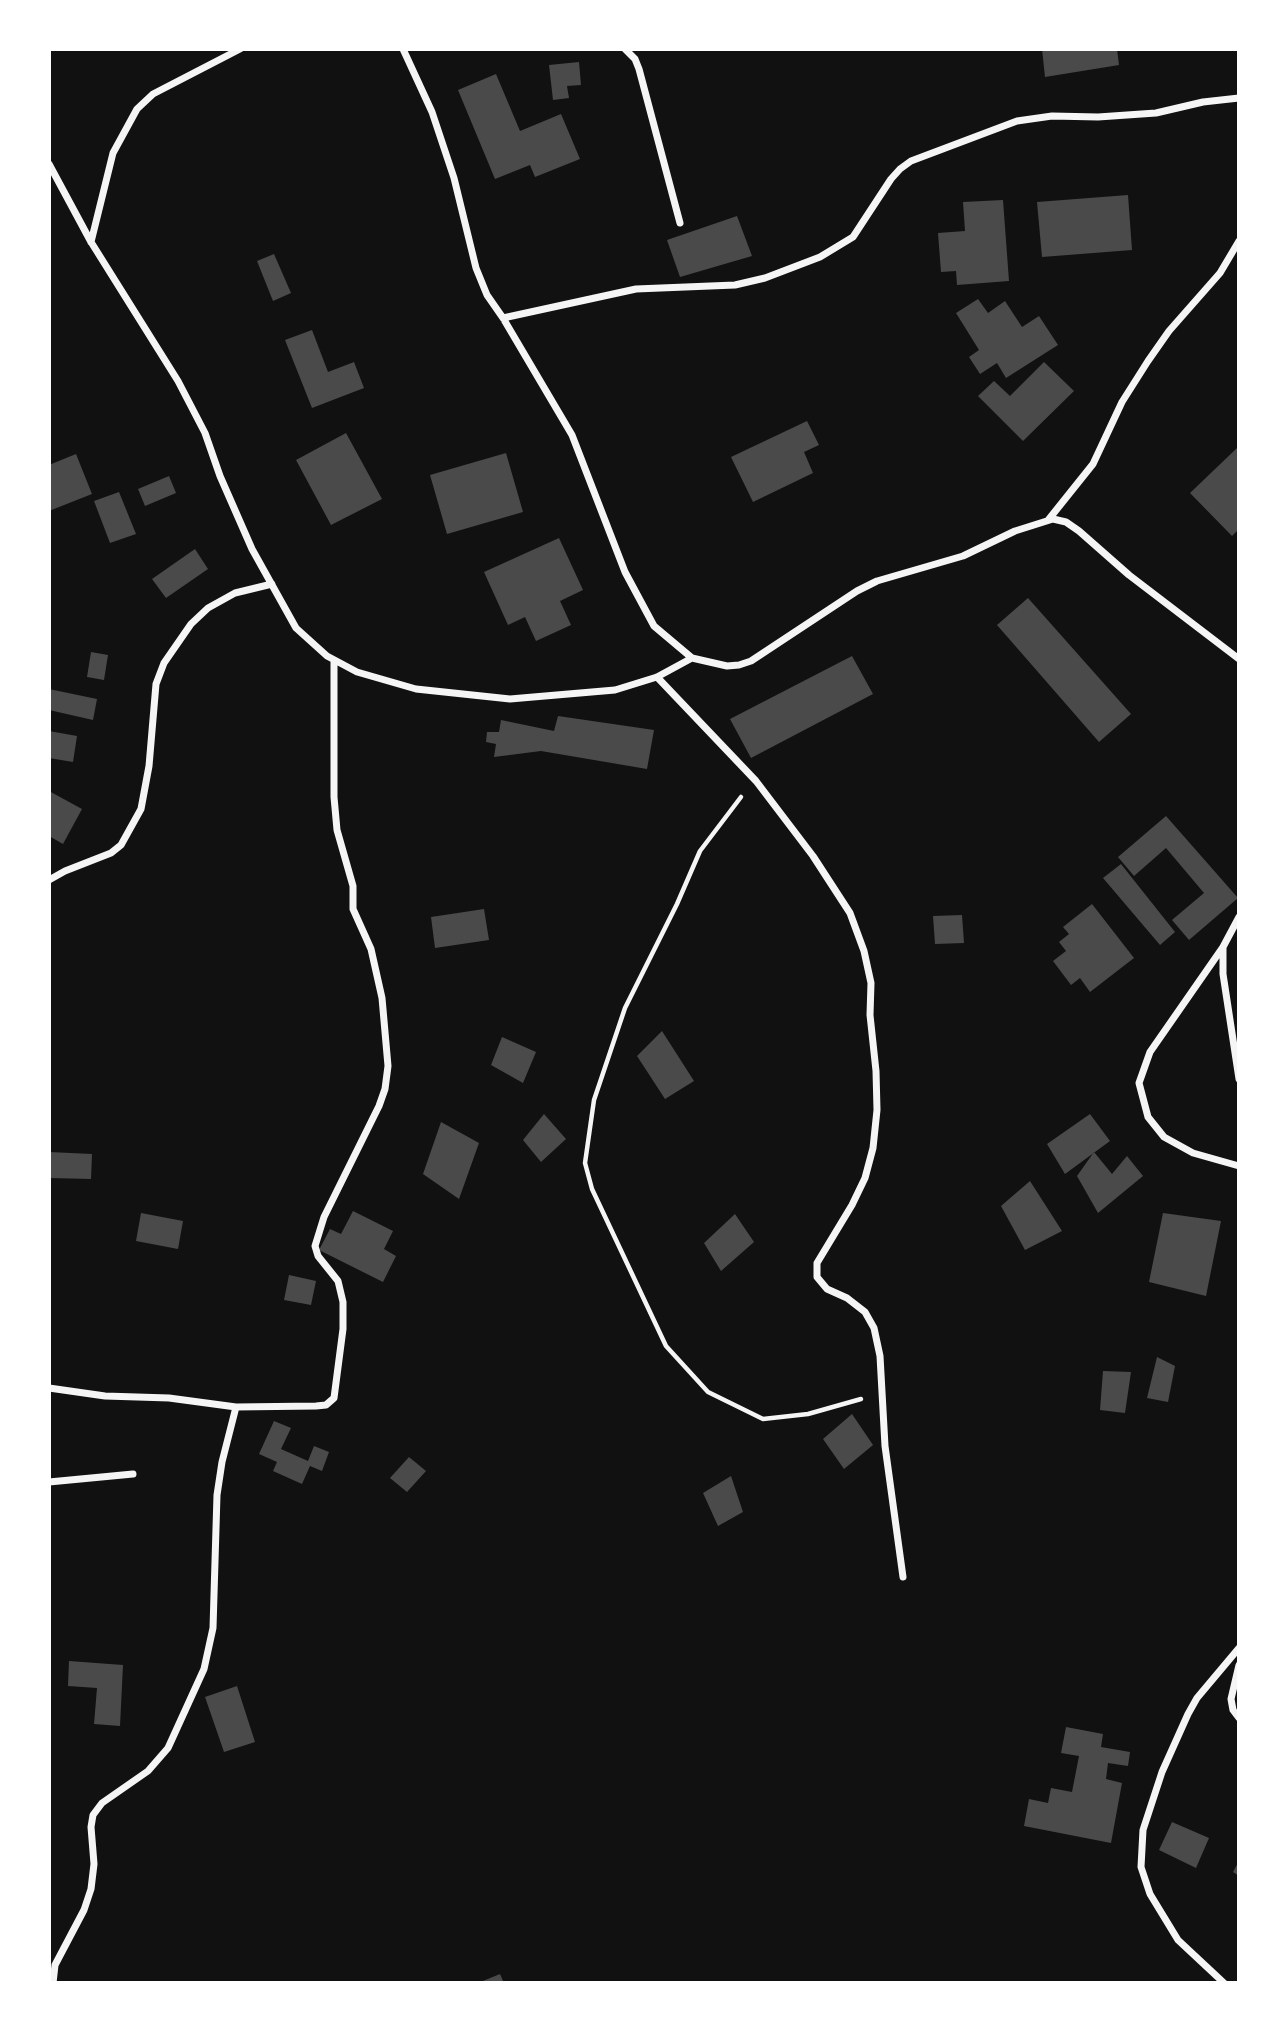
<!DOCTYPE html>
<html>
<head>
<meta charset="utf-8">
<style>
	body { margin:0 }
	#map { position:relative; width:1288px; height:2032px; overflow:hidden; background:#111; font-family:Arial,sans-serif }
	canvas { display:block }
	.frame { position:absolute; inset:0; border:51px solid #fff; pointer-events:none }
</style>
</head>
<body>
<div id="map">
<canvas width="1288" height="2032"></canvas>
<div class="frame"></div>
</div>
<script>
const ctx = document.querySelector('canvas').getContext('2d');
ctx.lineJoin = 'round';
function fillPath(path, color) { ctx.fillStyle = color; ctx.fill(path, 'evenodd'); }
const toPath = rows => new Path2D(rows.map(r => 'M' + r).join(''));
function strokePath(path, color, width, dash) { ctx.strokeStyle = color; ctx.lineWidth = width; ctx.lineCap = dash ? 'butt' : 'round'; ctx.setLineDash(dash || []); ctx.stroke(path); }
const building = toPath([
	[1042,49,1117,49,1119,65,1045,77],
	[579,62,581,85,567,86,569,98,553,100,549,65],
	[496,74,520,131,561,114,580,159,535,177,530,165,495,179,458,90],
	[1128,195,1132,250,1042,257,1037,202],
	[1003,200,1009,281,957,285,956,271,941,272,938,233,965,231,963,202],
	[737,216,752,256,680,277,667,240],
	[274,254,291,293,273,301,257,261],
	[978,299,988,313,1005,301,1022,327,1039,316,1058,345,1006,378,997,363,980,374,969,357,979,350,956,313],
	[312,330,328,372,354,362,364,388,312,408,285,340],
	[1044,362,1074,391,1023,441,978,396,994,381,1010,396],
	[807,421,819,445,804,452,813,473,753,502,731,457],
	[346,433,382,499,331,525,296,460],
	[1237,448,1239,450,1239,529,1232,536,1190,493],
	[506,453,523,512,447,534,430,475],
	[76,454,92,494,49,511,49,465],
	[169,476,176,493,145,506,138,489],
	[119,492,136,534,110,543,94,501],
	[559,538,583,590,560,601,571,625,536,641,525,617,508,625,484,572],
	[195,549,208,569,166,598,152,579],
	[1028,598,1131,714,1099,742,997,625],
	[91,652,108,655,104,680,87,677],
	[852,656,873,694,751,758,730,719],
	[49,689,97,699,93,720,49,710],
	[558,716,654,730,647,769,541,751,494,757,496,744,486,742,487,732,499,732,501,720,554,731],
	[49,731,77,736,73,762,49,758],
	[49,791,82,809,63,844,49,836],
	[1166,816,1238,898,1189,940,1172,920,1204,893,1166,848,1134,876,1118,857],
	[1121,864,1175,932,1160,945,1103,878],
	[1092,904,1134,958,1090,992,1080,978,1071,985,1053,961,1066,951,1059,942,1069,934,1063,927],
	[484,909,489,940,435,948,431,917],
	[962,915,964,943,935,944,933,916],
	[662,1031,694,1081,665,1099,637,1056],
	[502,1037,536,1052,523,1083,491,1065],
	[544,1114,566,1139,541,1162,523,1140],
	[1090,1114,1110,1141,1065,1174,1047,1144],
	[441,1122,479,1143,459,1199,423,1174],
	[49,1152,92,1154,91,1179,49,1178],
	[1094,1152,1112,1174,1127,1156,1143,1176,1098,1213,1077,1176],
	[1030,1181,1062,1231,1025,1250,1001,1206],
	[353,1211,393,1231,384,1249,396,1256,383,1282,319,1250,330,1229,341,1234],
	[141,1213,183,1221,178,1249,136,1241],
	[1163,1213,1221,1221,1206,1296,1149,1282],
	[735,1214,754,1242,721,1271,704,1243],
	[289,1275,316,1281,311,1305,284,1300],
	[1157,1357,1175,1366,1168,1402,1147,1398],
	[1103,1371,1131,1372,1125,1413,1100,1410],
	[852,1414,873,1445,844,1469,823,1439],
	[274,1421,291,1428,281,1449,308,1461,314,1446,329,1452,322,1471,310,1466,302,1484,273,1471,277,1462,259,1454],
	[409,1457,426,1471,407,1492,390,1478],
	[731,1476,743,1512,718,1526,703,1493],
	[69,1661,123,1665,120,1726,94,1724,97,1688,68,1686],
	[237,1686,255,1742,224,1752,205,1697],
	[1066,1727,1103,1734,1101,1747,1130,1752,1128,1766,1108,1763,1106,1779,1122,1783,1111,1843,1024,1826,1029,1799,1048,1803,1051,1788,1072,1792,1079,1756,1061,1753],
	[1172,1822,1209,1838,1196,1868,1159,1850],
	[1239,1861,1239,1876,1233,1872],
	[500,1974,504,1983,478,1983]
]);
const path = toPath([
	[741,797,700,851,677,904,625,1008,594,1100,585,1163,592,1189,666,1346,708,1392,763,1419,808,1414,861,1399]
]);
const minor = toPath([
	[403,49,432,112,454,178,476,268,487,295,503,318,572,435,625,572,654,626,692,658,727,666,739,665,751,661,857,591,877,581,963,556,1015,531,1053,519,1066,522,1079,531,1129,575,1239,659],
	[625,49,635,59,639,69,680,223],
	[49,164,91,242,178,381,205,433,220,476,252,549,296,628,327,656,357,672,416,689,510,699,615,690,657,677,692,658],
	[91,242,113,153,137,109,153,94,240,49],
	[503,318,636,289,735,285,765,278,820,257,853,237,891,179,900,169,911,161,1017,121,1052,116,1098,117,1156,113,1203,102,1239,98],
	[1049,519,1093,464,1122,402,1148,361,1169,331,1220,273,1239,241],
	[657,677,756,781,813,856,850,913,864,951,871,983,870,1015,876,1071,877,1110,873,1148,865,1178,852,1205,817,1263,817,1277,827,1289,847,1298,865,1312,874,1328,880,1356,885,1446,903,1577],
	[49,880,65,871,111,853,121,845,141,809,149,766,156,684,164,663,191,624,208,608,235,593,272,584],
	[1239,917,1223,947,1223,974,1239,1079],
	[1223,947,1150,1052,1139,1083,1148,1117,1164,1137,1193,1153,1239,1166],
	[49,1388,105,1396,169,1398,236,1407,316,1406,326,1405,334,1398,343,1329,343,1302,338,1281,318,1256,315,1246,324,1217,379,1106,385,1089,388,1066,382,998,371,949,353,909,353,886,337,830,334,797,334,660],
	[49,1482,133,1474],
	[1239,1665,1231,1699,1233,1710,1239,1718],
	[53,1983,55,1965,84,1910,91,1889,94,1864,91,1827,93,1815,102,1803,148,1771,168,1748,204,1669,213,1628,217,1495,222,1462,236,1407],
	[1224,1983,1178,1940,1150,1894,1141,1867,1143,1830,1162,1772,1188,1714,1197,1698,1239,1648]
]);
fillPath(building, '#4a4a4a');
strokePath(path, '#f5f5f5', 4.5);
strokePath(minor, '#f5f5f5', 7);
</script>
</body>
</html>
